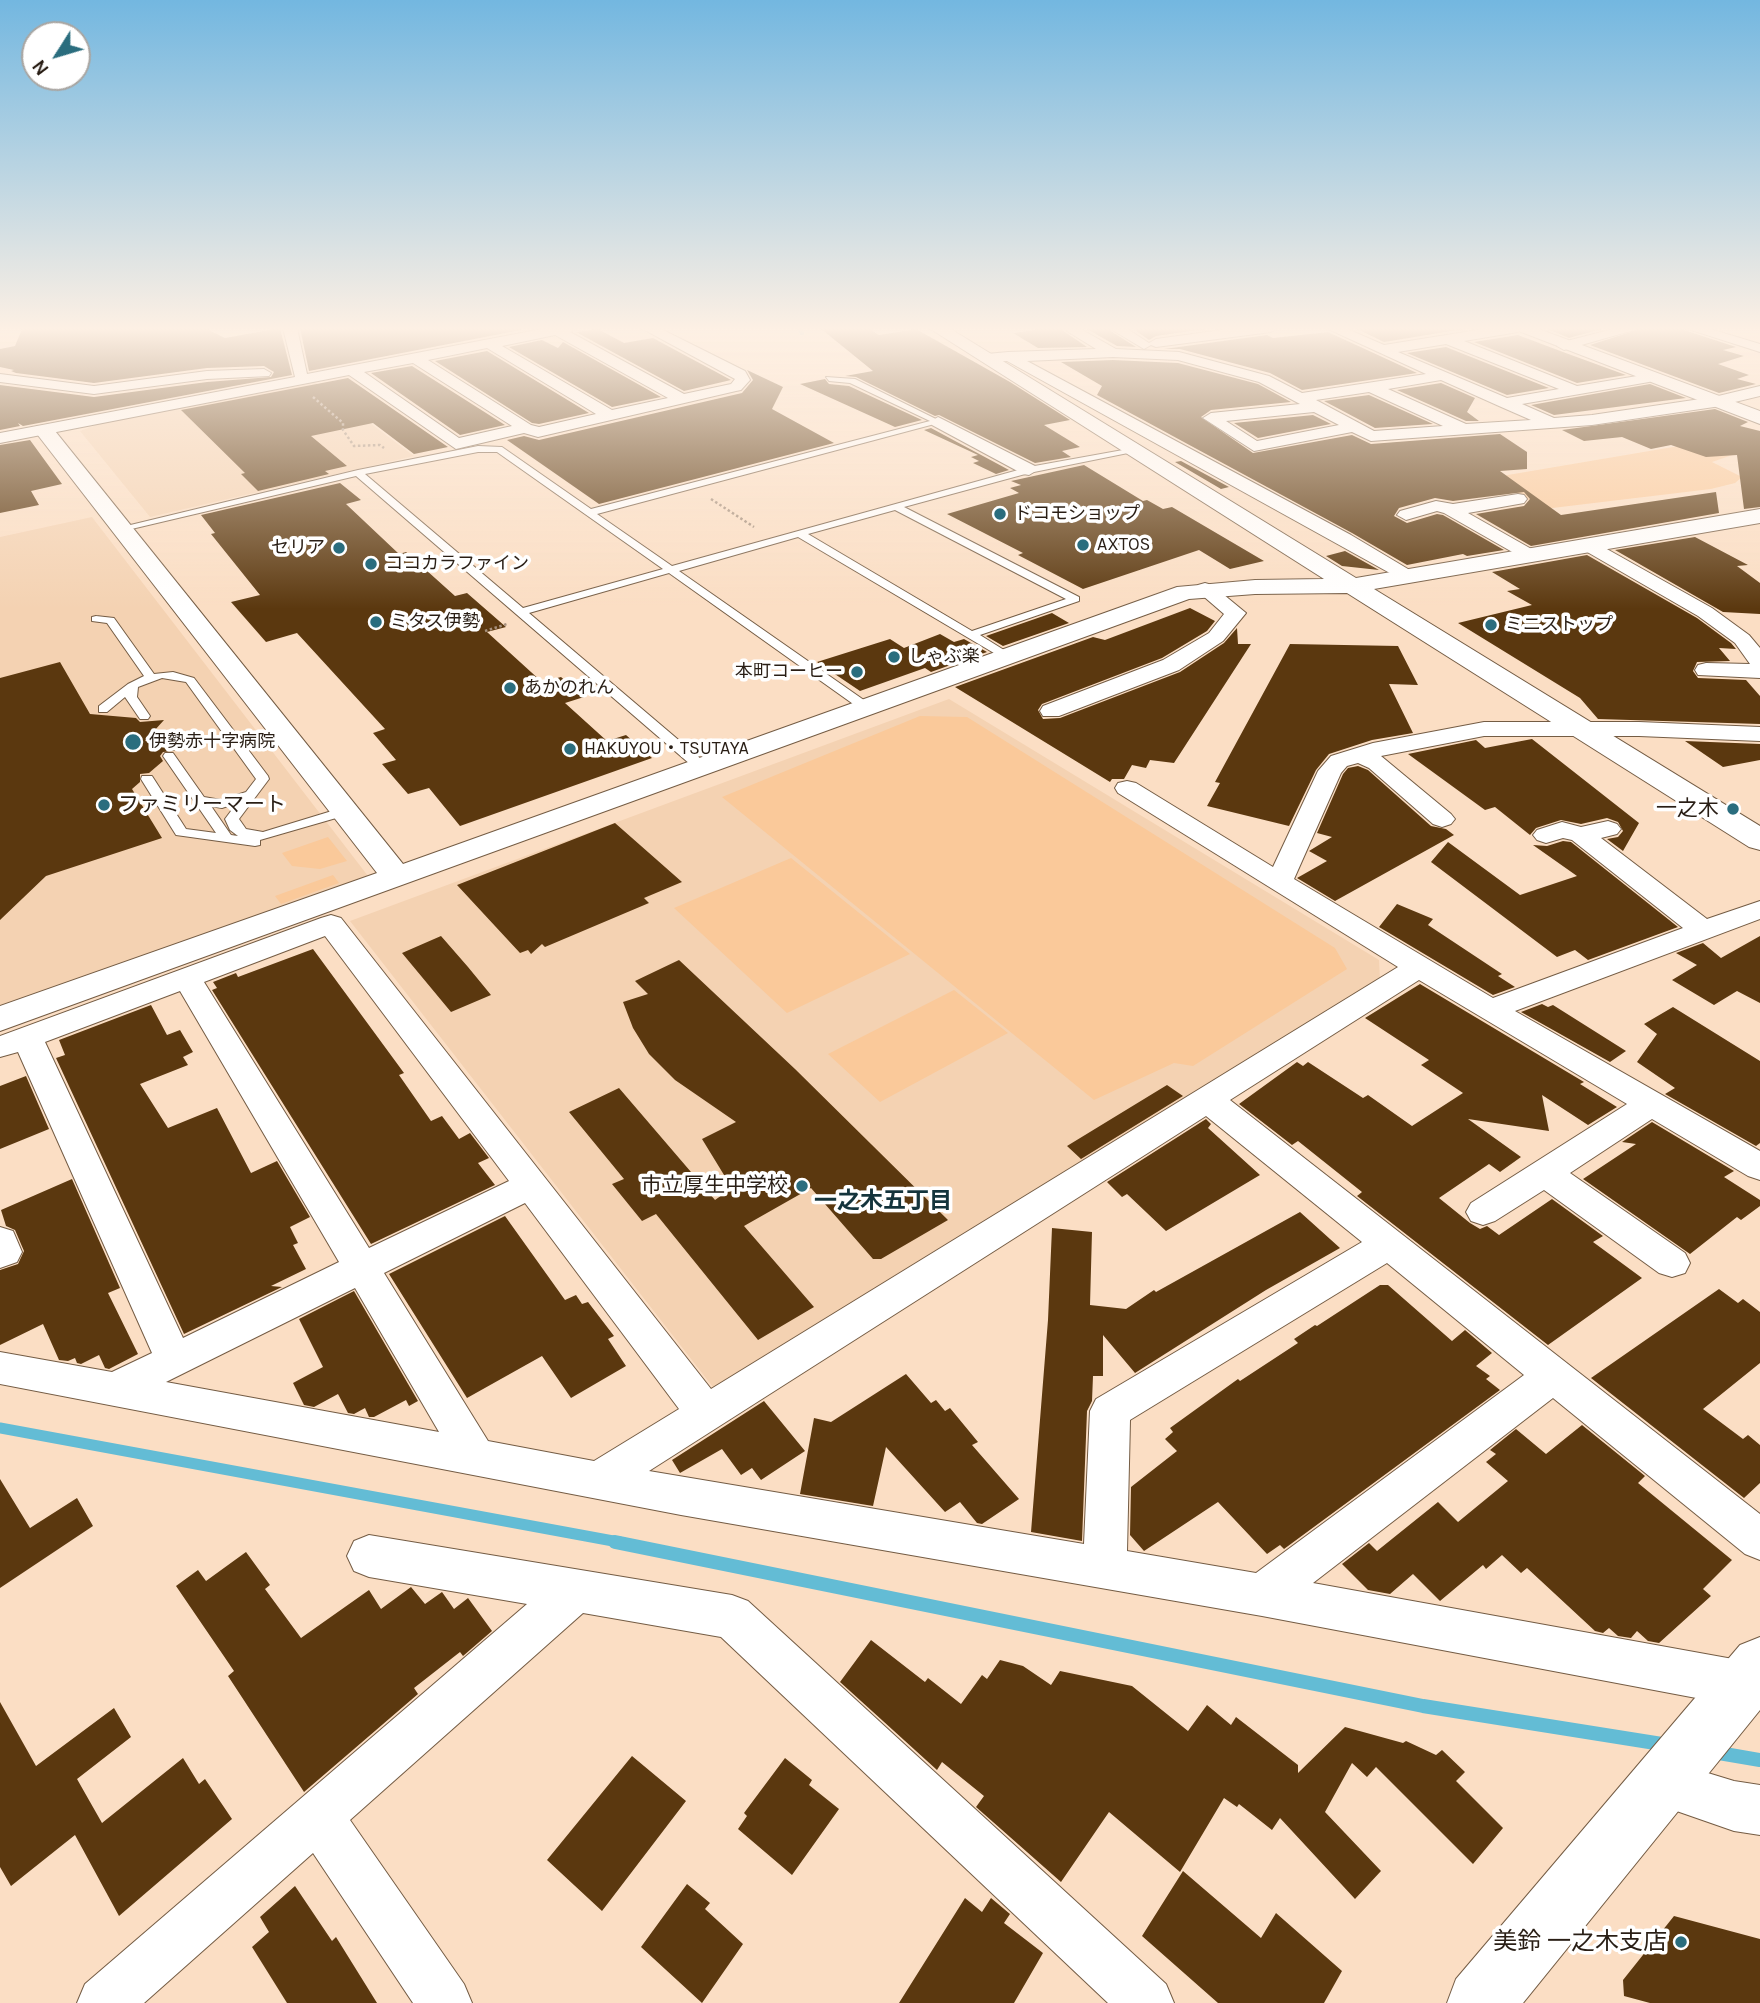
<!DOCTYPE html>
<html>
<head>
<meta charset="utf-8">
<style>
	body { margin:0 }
	#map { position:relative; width:1760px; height:2003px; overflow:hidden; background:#fbdec4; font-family:Karla,sans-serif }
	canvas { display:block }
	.north { position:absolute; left:21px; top:21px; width:70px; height:70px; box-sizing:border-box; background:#fff; border:2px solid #a9a5a1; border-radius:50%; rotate:233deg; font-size:19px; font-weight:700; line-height:28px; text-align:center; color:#291e15 }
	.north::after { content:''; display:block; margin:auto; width:24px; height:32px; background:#2a6d7e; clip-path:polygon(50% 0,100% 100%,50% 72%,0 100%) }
</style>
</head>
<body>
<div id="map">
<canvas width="1760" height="2003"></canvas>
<div class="north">N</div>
</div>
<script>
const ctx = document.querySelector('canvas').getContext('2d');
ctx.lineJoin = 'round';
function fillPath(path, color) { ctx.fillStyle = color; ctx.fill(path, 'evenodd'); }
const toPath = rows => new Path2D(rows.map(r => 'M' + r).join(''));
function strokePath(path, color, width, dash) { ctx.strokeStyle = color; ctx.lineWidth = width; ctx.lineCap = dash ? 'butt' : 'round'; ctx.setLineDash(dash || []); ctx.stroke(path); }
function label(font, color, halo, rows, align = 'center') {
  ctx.font = font + ' Karla,"Noto Sans JP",sans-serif'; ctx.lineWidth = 7; ctx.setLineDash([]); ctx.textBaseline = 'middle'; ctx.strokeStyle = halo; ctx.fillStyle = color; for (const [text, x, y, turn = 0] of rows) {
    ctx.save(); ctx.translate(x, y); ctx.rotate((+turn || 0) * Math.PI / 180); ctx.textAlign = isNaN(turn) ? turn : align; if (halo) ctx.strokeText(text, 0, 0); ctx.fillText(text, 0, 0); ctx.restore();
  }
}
const built = toPath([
	[314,381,414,456,150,517,80,431,101,423],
	[92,517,368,876,0,1008,0,537],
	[949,699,1379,960,1380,980,716,1391,350,921]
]);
const green = toPath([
	[1726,438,1755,447,1712,462,1742,477,1735,483,1711,489,1544,509,1490,478],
	[920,716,967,717,1335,948,1347,969,1193,1066,1174,1063,1094,1100,722,797],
	[328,837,347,861,320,869,292,866,282,853],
	[791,858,910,954,787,1013,674,908],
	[333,875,339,883,281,904,275,896],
	[954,990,1008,1033,880,1102,828,1054]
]);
const streamFar2 = toPath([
	[799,328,802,333]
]);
const streamFar1 = toPath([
	[0,1428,624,1543]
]);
const stream = toPath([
	[615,1542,1423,1706,1668,1745],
	[1713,1752,1760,1760]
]);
const building = toPath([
	[205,328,225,338,280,328,292,375,23,426,18,423,20,426,0,430,0,385,94,397,207,382,271,377,274,372,264,366,207,368,94,383,16,373,11,371,14,370,0,367,0,349,15,346,22,329],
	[300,328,517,328,521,330,309,371],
	[820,328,868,328,879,335,916,329,1010,382,1070,420,1044,425,1080,447,1062,451,1071,457,1035,463,939,415,935,416,856,377,845,376,873,371],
	[1048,328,1059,328,1087,347,1038,348,1013,333],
	[1085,328,1106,328,1136,347,1117,346],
	[1132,328,1213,328,1156,336,1149,340],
	[1355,328,1470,328,1384,342],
	[1545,328,1605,328,1569,338],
	[1643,328,1678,328,1736,347,1723,350,1744,356,1718,364,1749,375,1737,379,1756,384,1719,393,1590,345],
	[598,329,624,343,653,338,731,380,684,391,576,332],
	[1328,332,1417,373,1302,390,1270,373,1180,349,1164,349,1267,335,1273,338],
	[1518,335,1563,352,1626,375,1577,383,1474,342],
	[542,340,558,348,563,342,661,397,612,407,509,347],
	[1446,347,1549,388,1507,395,1407,353],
	[487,351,589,413,539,424,532,423,435,361],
	[1113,360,1178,363,1258,384,1291,402,1211,410,1201,417,1253,453,1352,435,1371,444,1500,434,1527,452,1527,469,1500,471,1561,515,1716,492,1719,513,1531,546,1476,514,1524,506,1530,499,1524,492,1453,501,1435,498,1399,508,1394,516,1407,523,1437,514,1443,515,1504,550,1467,556,1463,554,1407,565,1352,533,1097,395,1102,386,1061,362],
	[412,366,505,425,460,435,371,373],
	[747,370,783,387,772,409,834,443,599,504,507,440,524,436,539,440,742,393,753,380],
	[348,378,448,447,414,454,373,423,311,436,347,466,325,471,329,474,258,491,241,474,245,473,181,410],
	[825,379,829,384,849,386,922,420,895,427,800,384],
	[1441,383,1475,398,1467,412,1479,421,1466,421,1397,390],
	[1650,384,1686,398,1554,415,1531,405],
	[1369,395,1433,424,1375,428,1324,401],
	[1715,409,1748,422,1740,426,1760,431,1760,507,1744,509,1737,455,1706,457,1671,445,1651,449,1622,437,1584,441,1562,430],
	[1313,415,1331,424,1258,438,1234,423],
	[931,428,1009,470,996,474,973,463,979,461,971,457,978,455,924,430],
	[30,440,62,484,31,491,39,505,0,513,0,445],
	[1181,461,1229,487,1221,489,1175,462],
	[1084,465,1143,501,1147,500,1163,509,1172,507,1264,561,1230,569,1199,550,1083,589,1018,555,1023,553,947,514,1019,493,1010,488,1021,485,1011,481],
	[340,483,361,500,346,504,399,554,406,552,455,596,467,593,506,627,487,632,542,682,561,677,584,697,565,703,607,741,626,735,652,758,460,826,429,788,408,794,382,764,396,760,373,733,385,729,297,633,266,642,231,602,260,595,211,534,215,533,201,515],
	[1695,537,1748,565,1737,566,1760,583,1760,614,1723,612,1615,550],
	[1345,551,1379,570,1342,566,1326,556],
	[1587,555,1697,618,1731,643,1736,649,1719,648,1730,661,1697,662,1693,671,1698,678,1746,680,1760,696,1760,724,1598,719,1580,698,1458,623,1532,605,1507,591,1520,589,1492,572],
	[1190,608,1215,621,1207,631,1162,658,1042,704,1038,710,1043,719,1060,718,1180,672,1224,643,1237,628,1238,644,1251,644,1174,763,1150,760,1146,768,1132,765,1124,779,1112,779,1110,782,955,687,1093,637,1105,640],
	[1052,613,1069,623,1003,646,986,636],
	[940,634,954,642,964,639,987,652,931,672,925,668,860,691,817,662,890,639,904,648],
	[1290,644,1398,646,1418,685,1389,684,1413,733,1372,740,1329,754,1316,770,1289,826,1207,806,1220,783,1215,782],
	[60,662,90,714,136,718,140,722,164,720,145,741,181,744,174,751,163,752,160,756,163,761,149,773,140,774,140,782,132,789,162,838,46,876,0,920,0,678],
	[1532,739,1639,823,1623,851,1607,839,1618,837,1623,831,1618,822,1607,818,1581,824,1561,820,1536,828,1530,835,1495,807,1485,810,1408,754,1476,740,1485,748],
	[1685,741,1760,744,1760,760,1723,767],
	[1358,766,1368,770,1431,826,1446,829,1454,835,1335,901,1297,878,1327,861,1309,851,1332,837,1317,833,1343,774,1348,768],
	[615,823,682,882,644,898,649,903,545,947,542,944,531,954,528,950,520,953,457,885],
	[1563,841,1571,842,1678,927,1588,960,1575,950,1557,957,1431,862,1448,842,1520,895,1577,876,1533,845,1547,846],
	[1397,904,1433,919,1428,925,1502,974,1498,976,1515,987,1493,995,1379,927],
	[441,936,468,967,491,995,451,1012,402,953],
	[1760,936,1760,1003,1737,991,1714,1005,1672,980,1697,965,1676,953,1703,943,1721,958],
	[313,949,404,1073,399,1075,431,1121,442,1116,459,1139,470,1133,489,1158,478,1163,495,1185,371,1244,212,990,217,988,213,982,236,973,238,977],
	[679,960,795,1069,948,1220,881,1259,873,1259,811,1188,744,1226,814,1307,758,1340,656,1214,642,1221,612,1184,624,1179,569,1112,619,1088,715,1200,732,1188,702,1139,736,1122,675,1080,649,1054,633,1028,623,1002,648,994,635,981],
	[1420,984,1584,1082,1580,1084,1617,1107,1588,1125,1542,1095,1549,1131,1468,1119,1521,1157,1500,1172,1489,1164,1439,1198,1470,1223,1480,1229,1487,1226,1499,1235,1552,1199,1603,1236,1593,1242,1642,1278,1548,1345,1357,1196,1362,1192,1298,1141,1292,1145,1239,1104,1297,1062,1303,1066,1308,1062,1363,1098,1368,1095,1412,1126,1463,1093,1421,1065,1429,1060,1365,1018],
	[1542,1004,1548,1007,1553,1005,1626,1051,1610,1062,1521,1012],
	[151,1005,167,1035,180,1030,193,1052,183,1057,188,1065,140,1084,168,1128,217,1108,251,1173,277,1161,310,1217,290,1227,298,1243,293,1245,306,1269,271,1286,282,1287,184,1334,56,1058,65,1055,59,1040],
	[1673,1007,1760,1061,1760,1143,1756,1146,1665,1094,1675,1088,1637,1062,1657,1034,1644,1024],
	[26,1076,49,1129,0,1149,0,1086],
	[1167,1085,1183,1096,1081,1159,1067,1146],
	[1206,1119,1211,1124,1208,1128,1260,1175,1166,1231,1127,1194,1122,1197,1107,1182],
	[1652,1122,1734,1171,1724,1177,1760,1200,1760,1206,1741,1220,1737,1217,1690,1254,1583,1179,1636,1144,1622,1142],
	[72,1179,120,1288,108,1293,138,1354,109,1369,105,1368,99,1355,81,1364,77,1363,75,1358,68,1361,59,1360,43,1324,0,1345,0,1270,18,1264,24,1251,15,1230,6,1226,1,1210],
	[1300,1212,1340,1248,1266,1290,1135,1373,1103,1335,1103,1376,1093,1376,1092,1401,1087,1411,1082,1541,1031,1532,1048,1320,1052,1228,1092,1232,1090,1305,1126,1309,1154,1290,1156,1292],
	[505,1216,565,1300,576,1295,582,1304,588,1302,614,1336,608,1339,626,1366,571,1398,542,1356,467,1398,389,1274],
	[1380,1285,1388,1285,1452,1341,1465,1330,1492,1353,1476,1366,1490,1376,1486,1379,1500,1390,1284,1549,1280,1545,1267,1554,1218,1502,1144,1551,1130,1535,1131,1487,1177,1451,1165,1439,1173,1432,1170,1428,1238,1379,1240,1381,1298,1343,1294,1339,1315,1325,1317,1326],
	[1719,1289,1738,1303,1743,1299,1760,1312,1760,1363,1703,1409,1743,1439,1748,1435,1760,1445,1760,1483,1744,1498,1591,1378],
	[354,1291,418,1401,409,1406,406,1400,374,1417,369,1417,365,1408,354,1414,348,1413,338,1394,314,1407,304,1405,293,1383,323,1367,299,1319],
	[906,1374,931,1403,936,1400,945,1411,950,1408,978,1442,972,1445,1019,1499,982,1524,977,1523,960,1502,945,1512,886,1447,873,1506,800,1494,814,1418,831,1422],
	[764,1401,805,1451,761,1480,752,1468,741,1475,722,1449,680,1473,672,1460],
	[1582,1425,1645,1476,1638,1483,1732,1560,1703,1589,1711,1596,1659,1643,1648,1641,1637,1631,1631,1638,1618,1636,1609,1628,1603,1633,1595,1631,1527,1568,1521,1573,1502,1555,1486,1569,1483,1565,1440,1601,1413,1574,1390,1594,1368,1590,1342,1564,1369,1543,1377,1551,1438,1502,1458,1522,1508,1481,1486,1462,1496,1454,1490,1450,1516,1429,1546,1454],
	[0,1479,30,1528,77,1498,93,1526,0,1588],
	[246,1552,270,1585,265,1589,301,1638,369,1590,381,1609,411,1587,425,1604,442,1592,454,1609,468,1598,492,1631,463,1656,460,1652,414,1688,418,1694,304,1792,228,1676,234,1671,176,1586,198,1570,206,1581],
	[871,1640,925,1682,928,1678,961,1704,982,1675,987,1679,1000,1660,1023,1666,1051,1685,1060,1671,1132,1686,1188,1731,1207,1705,1231,1725,1236,1717,1298,1765,1298,1773,1345,1727,1403,1743,1406,1741,1436,1755,1442,1750,1465,1772,1456,1781,1503,1828,1473,1864,1376,1767,1367,1777,1352,1763,1325,1812,1381,1871,1355,1899,1280,1818,1272,1830,1239,1804,1237,1807,1224,1798,1180,1872,1109,1812,1061,1882,976,1807,984,1796,942,1762,937,1770,840,1682],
	[0,1702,36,1766,114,1708,131,1737,77,1779,102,1823,183,1758,199,1784,205,1779,232,1819,119,1916,75,1835,11,1886,0,1867],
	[632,1756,686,1801,602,1911,547,1860],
	[785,1758,812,1780,809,1785,839,1809,792,1875,738,1829,747,1816,744,1813],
	[1183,1871,1261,1938,1276,1913,1342,1971,1324,2003,1218,2003,1142,1936],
	[687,1884,710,1903,705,1909,743,1944,702,2003,641,1947],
	[295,1886,332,1941,336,1937,377,2003,287,2003,252,1947,269,1932,260,1917],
	[965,1898,982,1912,991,1898,1010,1914,1004,1923,1043,1953,1014,2003,899,2003],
	[1674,1916,1760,1939,1760,2003,1650,2003,1624,1996,1623,1980]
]);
const path = toPath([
	[313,397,343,423,343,430,354,446,380,445,384,448],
	[711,499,754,527],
	[485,631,507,624]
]);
const service = toPath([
	[826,377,855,379,942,422,597,514,672,566,1029,467,1134,448,1138,451,1029,473,904,507,1079,597,1079,601,980,635,1012,655,1012,659,1004,659,798,537,679,571,871,705,871,711,863,711,669,573,529,613,708,765,708,771,703,772,698,771,356,476,123,531,118,528,358,470,478,446,502,447,591,509,930,421,850,383,829,381,826,377],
	[478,452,497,452,663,569,523,608,365,474,478,452],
	[895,510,1066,599,972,631,808,534,895,510],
	[96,616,114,618,154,674,173,672,194,678,268,776,269,779,239,819,246,829,263,832,345,807,350,808,350,814,260,840,260,845,255,846,176,835,141,779,142,776,152,776,186,829,216,833,163,756,165,753,173,753,204,797,221,800,246,792,256,779,186,682,162,678,138,687,137,697,150,716,148,719,140,719,125,697,107,712,99,712,99,706,128,684,144,676,107,623,92,621,92,617,96,616],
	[237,803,225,819,230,830,238,836,231,835,211,806,222,808,237,803]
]);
const minor = toPath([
	[283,328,297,328,307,374,547,328,577,328,570,332,684,394,731,384,735,379,641,328,659,328,745,371,750,380,741,390,736,391,538,437,524,433,456,449,349,375,0,443,0,433,295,377,283,328],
	[555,335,668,398,612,410,502,346,555,335],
	[487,348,596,414,539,427,531,425,428,360,487,348],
	[413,363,512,426,459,438,364,372,413,363],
	[1062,328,1079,328,1116,349,1179,352,1269,376,1302,393,1426,374,1326,328,1345,328,1384,345,1490,328,1524,328,1518,332,1464,341,1577,386,1649,374,1656,378,1649,382,1522,404,1554,418,1592,415,1714,397,1760,386,1760,396,1714,407,1592,425,1371,441,1352,432,1254,451,1203,418,1211,413,1300,404,1259,382,1178,360,1113,357,1027,361,1351,535,1413,572,1416,576,1406,582,1007,361,987,362,980,358,987,354,1008,352,1096,349,1062,328],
	[1446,344,1559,389,1507,398,1398,352,1446,344],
	[1441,380,1499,406,1531,420,1466,424,1388,389,1441,380],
	[1369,392,1443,426,1374,431,1316,400,1369,392],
	[1314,412,1339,425,1257,441,1226,421,1314,412],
	[1109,328,1126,328,1149,343,1156,339,1236,328,1277,328,1271,332,1156,347,1151,345,1144,349,1109,328],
	[1617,328,1641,328,1564,350,1557,346,1559,343,1617,328],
	[1685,328,1707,328,1760,344,1760,352,1685,328],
	[264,369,271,373,269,376,207,379,94,394,0,382,0,374,94,386,207,371,264,369],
	[938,417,1035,466,1037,470,1029,475,1023,474,932,425,930,422,938,417],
	[1518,494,1524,495,1527,499,1524,503,1468,513,1535,551,1537,555,1535,559,1528,561,1444,513,1437,511,1406,520,1397,515,1400,511,1436,501,1453,504,1518,494],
	[1589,539,1712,608,1749,635,1760,648,1760,678,1698,675,1695,670,1698,665,1706,663,1750,664,1735,643,1698,616,1582,549,1580,545,1582,541,1589,539],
	[1205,583,1212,585,1246,613,1223,641,1179,670,1059,716,1043,716,1040,711,1043,706,1163,660,1209,633,1224,614,1195,589,1198,585,1205,583],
	[1484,722,1639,722,1760,727,1760,741,1639,736,1484,736,1381,756,1451,814,1455,819,1451,824,1442,827,1433,824,1369,768,1358,763,1347,766,1341,773,1294,879,1493,998,1683,928,1572,840,1563,838,1546,843,1537,840,1533,835,1537,830,1562,822,1581,827,1608,821,1617,824,1621,829,1617,834,1601,838,1707,919,1760,901,1760,919,1515,1011,1760,1151,1760,1180,1748,1176,1652,1119,1570,1173,1685,1253,1690,1263,1685,1273,1672,1277,1659,1273,1544,1190,1495,1221,1483,1225,1471,1221,1466,1212,1471,1203,1627,1104,1419,980,1230,1100,1760,1514,1760,1560,1745,1554,1553,1398,1313,1583,1744,1661,1760,1668,1760,1700,1744,1707,1262,1616,681,1515,0,1384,0,1352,112,1372,152,1353,18,1052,0,1057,0,1036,321,918,331,915,341,918,711,1389,1398,967,1118,793,1115,788,1118,783,1127,781,1136,783,1273,867,1318,771,1331,756,1373,743,1484,722],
	[325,936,509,1181,369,1248,204,982,325,936],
	[180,991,339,1262,183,1338,45,1042,180,991],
	[1206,1116,1362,1242,1096,1399,1090,1411,1084,1544,649,1471,1206,1116],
	[525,1203,679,1409,594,1461,488,1441,384,1273,525,1203],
	[1387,1263,1524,1375,1256,1573,1127,1551,1130,1420,1387,1263],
	[355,1288,439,1432,166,1382,355,1288],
	[0,1227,13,1231,22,1252,17,1262,0,1268,0,1227],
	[369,1535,732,1595,748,1601,1166,1984,1174,2003,1108,2003,721,1637,583,1613,350,1820,464,1984,472,2003,413,2003,313,1853,144,2003,77,2003,85,1984,527,1604,369,1577,354,1571,347,1556,354,1541,369,1535],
	[1662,1759,1734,1781,1760,1785,1760,1835,1734,1831,1645,1800,1638,1783,1645,1766,1662,1759]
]);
const tertiary = toPath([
	[929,328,949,328,1356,578,1760,509,1760,523,1374,589,1760,826,1760,850,1749,847,1347,593,1255,594,1189,599,0,1031,0,1006,377,873,37,434,34,430,37,426,51,426,403,864,1177,587,1255,580,1324,579,929,328],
	[1511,328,1536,328,1760,411,1760,424,1511,328],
	[1760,1637,1760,1710,1523,2003,1447,2003,1456,1979,1740,1645,1760,1637]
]);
const markers = [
	[1000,514,7,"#2a6d7e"],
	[1083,545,7,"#2a6d7e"],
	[339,548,7,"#2a6d7e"],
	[371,564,7,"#2a6d7e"],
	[376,622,7,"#2a6d7e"],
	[1491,625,7,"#2a6d7e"],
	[894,657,7,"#2a6d7e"],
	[857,672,7,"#2a6d7e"],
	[510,688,7,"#2a6d7e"],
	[133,742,9,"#2a6d7e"],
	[570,749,7,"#2a6d7e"],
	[104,805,7,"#2a6d7e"],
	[1733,809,7,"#2a6d7e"],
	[802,1186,7,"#2a6d7e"],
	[1681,1942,7,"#2a6d7e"]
];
const farPoinames = [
	["ドコモショップ",1014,514],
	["AXTOS",1097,545],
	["セリア",325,548,"right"],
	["ココカラファイン",385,564],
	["ミタス伊勢",390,622],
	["ミニストップ",1505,625],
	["しゃぶ楽",908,657],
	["本町コーヒー",843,672,"right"],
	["あかのれん",524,688],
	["伊勢赤十字病院",149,742],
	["HAKUYOU・TSUTAYA",584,749]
];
const poiNames = [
	["ファミリーマート",118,805,"left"],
	["一之木",1719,809],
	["市立厚生中学校",788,1186]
];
const neighbourhoodNames = [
	["一之木五丁目",883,1201]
];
const nearPoinames = [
	["美鈴 一之木支店",1667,1942]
];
fillPath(built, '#f4d2b2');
fillPath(green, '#fac99a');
strokePath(streamFar2, '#63bcd5', 4.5);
strokePath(streamFar1, '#63bcd5', 11);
strokePath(stream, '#63bcd5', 14);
fillPath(building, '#5b380f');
strokePath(service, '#745c44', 2);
strokePath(minor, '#745c44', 2);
strokePath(tertiary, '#745c44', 2);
strokePath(path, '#a58f7c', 2.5, [2.5, 2.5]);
fillPath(service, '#fff');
fillPath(minor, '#fff');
fillPath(tertiary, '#fff');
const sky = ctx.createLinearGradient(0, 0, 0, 609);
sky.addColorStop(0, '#73b7e0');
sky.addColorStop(0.54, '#fdf0e4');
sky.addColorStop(1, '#fdf0e400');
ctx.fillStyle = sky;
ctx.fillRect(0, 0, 1760, 609);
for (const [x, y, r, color] of markers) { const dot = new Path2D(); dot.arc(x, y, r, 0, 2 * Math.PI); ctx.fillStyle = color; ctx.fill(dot); strokePath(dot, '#fff', 2.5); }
label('18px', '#291e15', '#fff', farPoinames, 'left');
label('21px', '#291e15', '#fff', poiNames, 'right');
label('bold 23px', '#14343c', '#fff', neighbourhoodNames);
label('24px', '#291e15', '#fff', nearPoinames, 'right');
</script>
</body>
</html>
